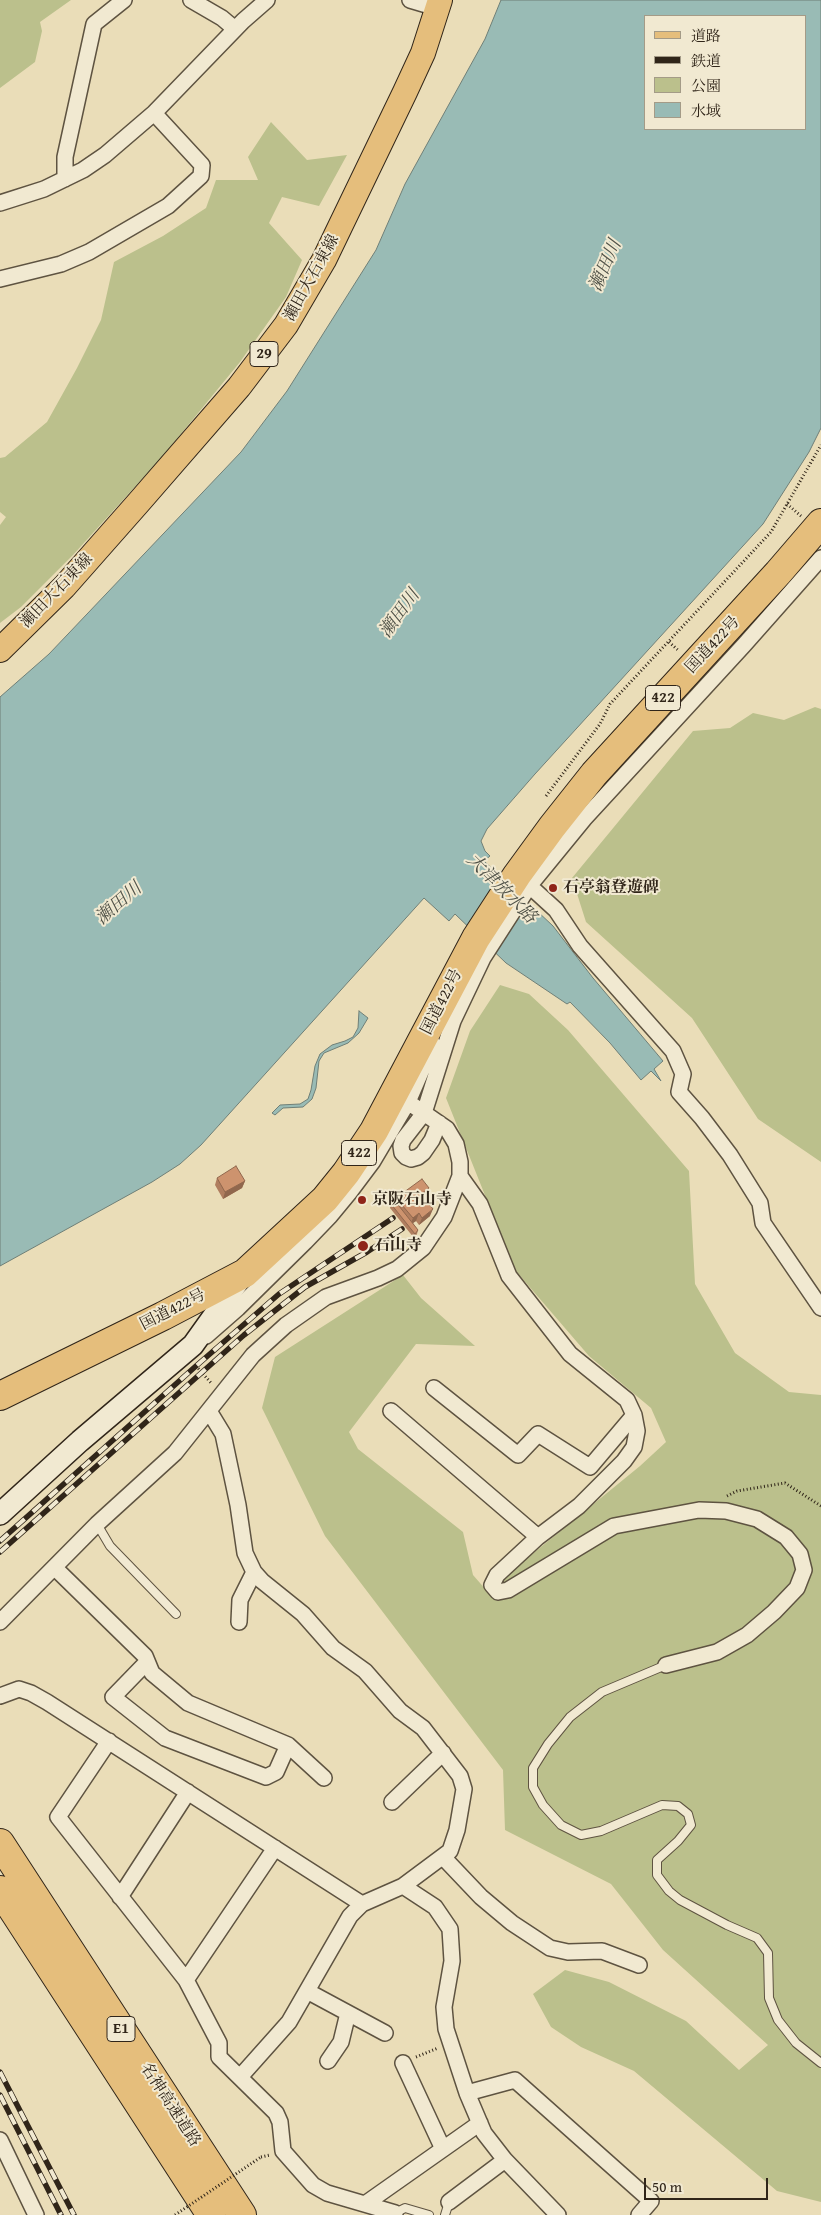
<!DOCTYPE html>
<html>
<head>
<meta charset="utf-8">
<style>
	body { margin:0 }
	#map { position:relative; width:821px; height:2215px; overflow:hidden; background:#eaddb8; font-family:"Gentium Book Plus","Noto Serif JP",serif }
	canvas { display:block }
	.legend { position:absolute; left:644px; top:15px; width:162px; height:115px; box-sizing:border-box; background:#f1e9d1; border:1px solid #a49b87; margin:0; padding:6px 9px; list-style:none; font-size:15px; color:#302519 }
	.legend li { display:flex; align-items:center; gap:10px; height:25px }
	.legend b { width:25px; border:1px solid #a49b87 }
	.scale { position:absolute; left:644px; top:2178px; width:124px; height:22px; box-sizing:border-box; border:2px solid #302519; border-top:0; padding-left:6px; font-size:15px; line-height:18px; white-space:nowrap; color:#302519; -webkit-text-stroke:4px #f1e9d1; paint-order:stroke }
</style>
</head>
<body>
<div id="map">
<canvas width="821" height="2215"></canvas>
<ul class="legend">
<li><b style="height:6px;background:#e5be7c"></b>道路</li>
<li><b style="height:6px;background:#302519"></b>鉄道</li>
<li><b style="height:14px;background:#bbc08c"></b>公園</li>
<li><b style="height:14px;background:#99bbb5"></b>水域</li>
</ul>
<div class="scale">50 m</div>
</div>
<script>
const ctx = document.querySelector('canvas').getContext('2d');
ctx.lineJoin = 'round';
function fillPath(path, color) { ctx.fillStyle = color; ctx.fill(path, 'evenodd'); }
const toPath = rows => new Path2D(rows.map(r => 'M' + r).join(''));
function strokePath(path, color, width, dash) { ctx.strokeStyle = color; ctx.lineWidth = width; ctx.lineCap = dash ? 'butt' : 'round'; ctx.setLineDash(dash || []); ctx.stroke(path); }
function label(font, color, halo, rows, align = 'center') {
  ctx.font = font + ' "Gentium Book Plus","Noto Serif JP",serif'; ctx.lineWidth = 4; ctx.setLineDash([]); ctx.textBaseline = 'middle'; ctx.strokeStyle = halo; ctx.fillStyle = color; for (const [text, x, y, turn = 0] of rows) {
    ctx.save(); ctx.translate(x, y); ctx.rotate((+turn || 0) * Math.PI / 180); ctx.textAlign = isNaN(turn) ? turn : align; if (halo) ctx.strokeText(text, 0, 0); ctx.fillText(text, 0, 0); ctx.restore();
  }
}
const green = toPath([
	[0,0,71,0,40,22,42,31,35,62,0,88],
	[271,122,307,160,347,155,319,206,282,197,269,223,302,260,286,297,240,362,162,457,73,555,21,607,0,623,0,525,6,517,0,512,0,458,5,457,47,422,77,368,101,320,114,262,163,236,206,208,216,180,258,180,248,157],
	[815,707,821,709,821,1162,758,1119,692,1018,586,922,572,878,693,731,730,728,753,713,784,720],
	[500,985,529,994,568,1030,689,1171,695,1284,735,1353,789,1392,821,1395,821,2202,777,2191,634,2071,581,2047,551,2027,533,1994,565,1970,609,1982,686,2021,739,2070,768,2045,663,1950,611,1884,505,1830,503,1770,325,1536,262,1408,275,1357,403,1275,421,1298,475,1346,416,1344,349,1432,358,1449,463,1532,473,1575,487,1591,640,1466,666,1442,651,1408,589,1356,515,1270,446,1098,470,1031]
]);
const water = toPath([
	[501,0,821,0,821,428,809,452,763,524,535,774,487,829,481,841,485,851,490,856,484,861,553,926,593,978,663,1061,654,1069,661,1081,651,1071,641,1080,610,1043,570,1002,567,1004,506,963,455,914,449,921,424,898,201,1145,180,1164,152,1182,0,1266,0,697,49,654,241,452,287,391,376,250,405,184,485,39,501,0],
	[645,16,805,16,805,129,645,129,645,16],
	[359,1011,368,1018,359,1033,348,1043,324,1053,319,1061,316,1088,312,1099,303,1107,283,1108,275,1115,272,1113,280,1105,300,1104,308,1099,311,1090,315,1066,320,1054,332,1045,345,1041,353,1037,358,1028,359,1011]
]);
const path = toPath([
	[787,504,801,516],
	[669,642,679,651],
	[546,796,600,724,610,704,771,532,821,445],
	[196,1366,212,1384],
	[727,1496,737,1491,785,1483,821,1506],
	[416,2057,438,2048],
	[261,2157,270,2155]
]);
const lane = toPath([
	[97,1524,110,1546,176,1614],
	[666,1665,602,1692,570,1717,548,1744,533,1768,533,1787,543,1805,561,1825,581,1835,601,1831,662,1805,678,1806,688,1814,691,1825,678,1841,657,1860,657,1875,669,1891,680,1900,727,1925,757,1938,768,1953,769,1998,778,2020,796,2043,821,2063],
	[395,2213,405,2208,429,2215],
	[445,2215,449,2202]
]);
const street = toPath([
	[191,0,222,18,235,29],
	[410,0,437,8],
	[65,179,65,157,94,24,124,0],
	[0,203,44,189,83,170,105,155,154,113,243,21,267,0],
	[0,279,61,264,89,252,168,206,201,176,202,165,154,113],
	[522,879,556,910,580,946,673,1051,683,1074,679,1092,702,1118,730,1155,760,1203,763,1223,821,1308],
	[439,1123,432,1140,423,1153,418,1157,411,1159,406,1157,402,1153,401,1146,403,1140,424,1113,453,1021,483,958,530,885,584,819,744,645,821,558],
	[460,1176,480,1204,509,1276,570,1354,627,1400,634,1415,637,1431,634,1447,624,1461,579,1506,538,1537,497,1575,492,1585,498,1592,508,1590,614,1526,699,1510,726,1511,757,1519,786,1537,800,1554,804,1570,797,1588,774,1612,747,1635,717,1652,666,1665],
	[206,1336,238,1308,305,1242,330,1216,349,1193,373,1161,408,1102,433,1044],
	[434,1388,518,1455,538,1434,590,1467,634,1415],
	[209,1411,223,1434,238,1505,245,1553,254,1572,262,1581,303,1614,333,1648,365,1671,400,1711,423,1728,460,1776,464,1789,457,1830,450,1851,403,1886],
	[391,1411,538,1537],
	[55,1568,145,1656,152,1673,188,1703,288,1745,324,1778],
	[0,1622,97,1524,175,1453,253,1355,286,1325,326,1297,378,1278,397,1269,423,1248,444,1217,460,1176,460,1162,456,1144,447,1129,395,1093],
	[239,1622,240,1600,254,1572],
	[147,1662,113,1697,165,1738,266,1777,276,1772,288,1745],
	[0,1696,19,1689,31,1693,47,1702,362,1904,403,1886,435,1907,450,1929,452,1961,444,2007,446,2029,467,2093,484,2133,505,2160,558,2215],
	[109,1741,58,1817,186,1980,219,2043,219,2057,276,2113,280,2122,283,2151,313,2185,327,2193,395,2213],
	[392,1802,443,1753],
	[443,1857,481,1897,512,1923,550,1948,568,1952,602,1951,639,1965],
	[120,1897,188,1792],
	[186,1980,275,1848],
	[307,1991,385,2033],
	[328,2061,341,2042,348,2013],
	[403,2063,443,2149],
	[240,2077,289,2022,350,1916,362,1904],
	[467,2093,515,2080,651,2201,639,2215],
	[0,2140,36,2215],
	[449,2202,505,2160],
	[365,2204,480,2123]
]);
const secondary = toPath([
	[0,1514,80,1441,193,1345,243,1275]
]);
const primary = toPath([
	[0,650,64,587,139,502,239,387,286,325,324,260,405,92,423,53,440,0]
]);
const highway = toPath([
	[0,1396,163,1316,245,1273,325,1199,346,1173,374,1131,476,938,517,875,552,827,594,774,778,573,821,523],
	[0,1843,242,2215],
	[0,1890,211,2215]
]);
const rail = toPath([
	[0,1541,196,1366,279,1294,393,1218],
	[0,1552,244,1335,305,1287,367,1252,402,1229],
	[0,2072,74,2215],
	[0,2095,61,2215]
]);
const pathBridge = toPath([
	[175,2215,261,2157]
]);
const wall = toPath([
	[217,1178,245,1181,242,1188,223,1199,215,1185],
	[429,1188,427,1195,424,1197,430,1216,419,1225,416,1221,413,1223,418,1230,417,1234,414,1238,390,1208,391,1204,395,1201,396,1198]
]);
const shadedWall = toPath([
	[245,1181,242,1188,223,1199,225,1192],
	[429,1188,427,1195,419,1201,421,1194],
	[433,1209,430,1216,419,1225,422,1218],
	[419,1213,416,1221,410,1225,413,1218]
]);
const building = toPath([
	[236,1166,245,1181,225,1192,217,1178,236,1166],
	[422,1179,429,1188,421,1194,433,1209,422,1218,419,1213,413,1218,396,1198,422,1179],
	[395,1201,418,1230,415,1234,391,1204,395,1201]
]);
const markers = [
	[553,888,5,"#8f2418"],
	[362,1200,5,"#8f2418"],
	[363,1246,6,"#8f2418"]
];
const shields = [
	[264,354,28],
	[663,698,35],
	[359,1153,35],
	[121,2029,28]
];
const shieldNames = [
	["29",264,354],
	["422",663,698],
	["422",359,1153],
	["E1",121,2029]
];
const streetNames = [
	["瀬田大石東線",312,278,-61],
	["瀬田大石東線",57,591,-46],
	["国道422号",713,645,-47],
	["国道422号",442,1002,-63],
	["国道422号",173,1310,-27],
	["名神高速道路",170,2105,57]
];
const poiNames = [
	["石亭翁登遊碑",563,888],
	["京阪石山寺",372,1200],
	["石山寺",374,1246]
];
const waterNames = [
	["瀬田川",606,266,-67],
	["瀬田川",400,614,-54],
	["大津放水路",501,889,45],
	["瀬田川",119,904,-41]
];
fillPath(green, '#bbc08c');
fillPath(water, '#99bbb5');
strokePath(water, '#6f7f77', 1);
strokePath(lane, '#5e5341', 10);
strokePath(street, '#5e5341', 18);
strokePath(secondary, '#302519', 24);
strokePath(primary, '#302519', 26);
strokePath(highway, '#302519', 30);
strokePath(path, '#302519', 3, [1, 2.5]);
strokePath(lane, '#f1e9d1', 8);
strokePath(street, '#f1e9d1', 15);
strokePath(secondary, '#f1e9d1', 21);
strokePath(primary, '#e5be7c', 24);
strokePath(highway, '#e5be7c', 28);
strokePath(rail, '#302519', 5.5);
strokePath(rail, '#f1e9d1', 4, [11]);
strokePath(pathBridge, '#302519', 3, [1, 2.5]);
fillPath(wall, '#b07e5f');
fillPath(shadedWall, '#90674d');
fillPath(building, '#cd936e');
strokePath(building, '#90674d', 1);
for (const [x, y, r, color] of markers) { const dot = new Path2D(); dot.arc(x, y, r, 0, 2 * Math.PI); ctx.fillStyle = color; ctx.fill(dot); strokePath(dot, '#f1e9d1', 2); }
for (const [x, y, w] of shields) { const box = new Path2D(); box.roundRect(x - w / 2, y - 12.5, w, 25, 4); ctx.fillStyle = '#f1e9d1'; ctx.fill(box); strokePath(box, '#302519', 1); }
label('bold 15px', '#302519', null, shieldNames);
label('16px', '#302519', '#f1e9d1', streetNames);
label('bold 16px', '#302519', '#f1e9d1', poiNames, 'left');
label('italic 18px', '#505248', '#f1e9d1', waterNames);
</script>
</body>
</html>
